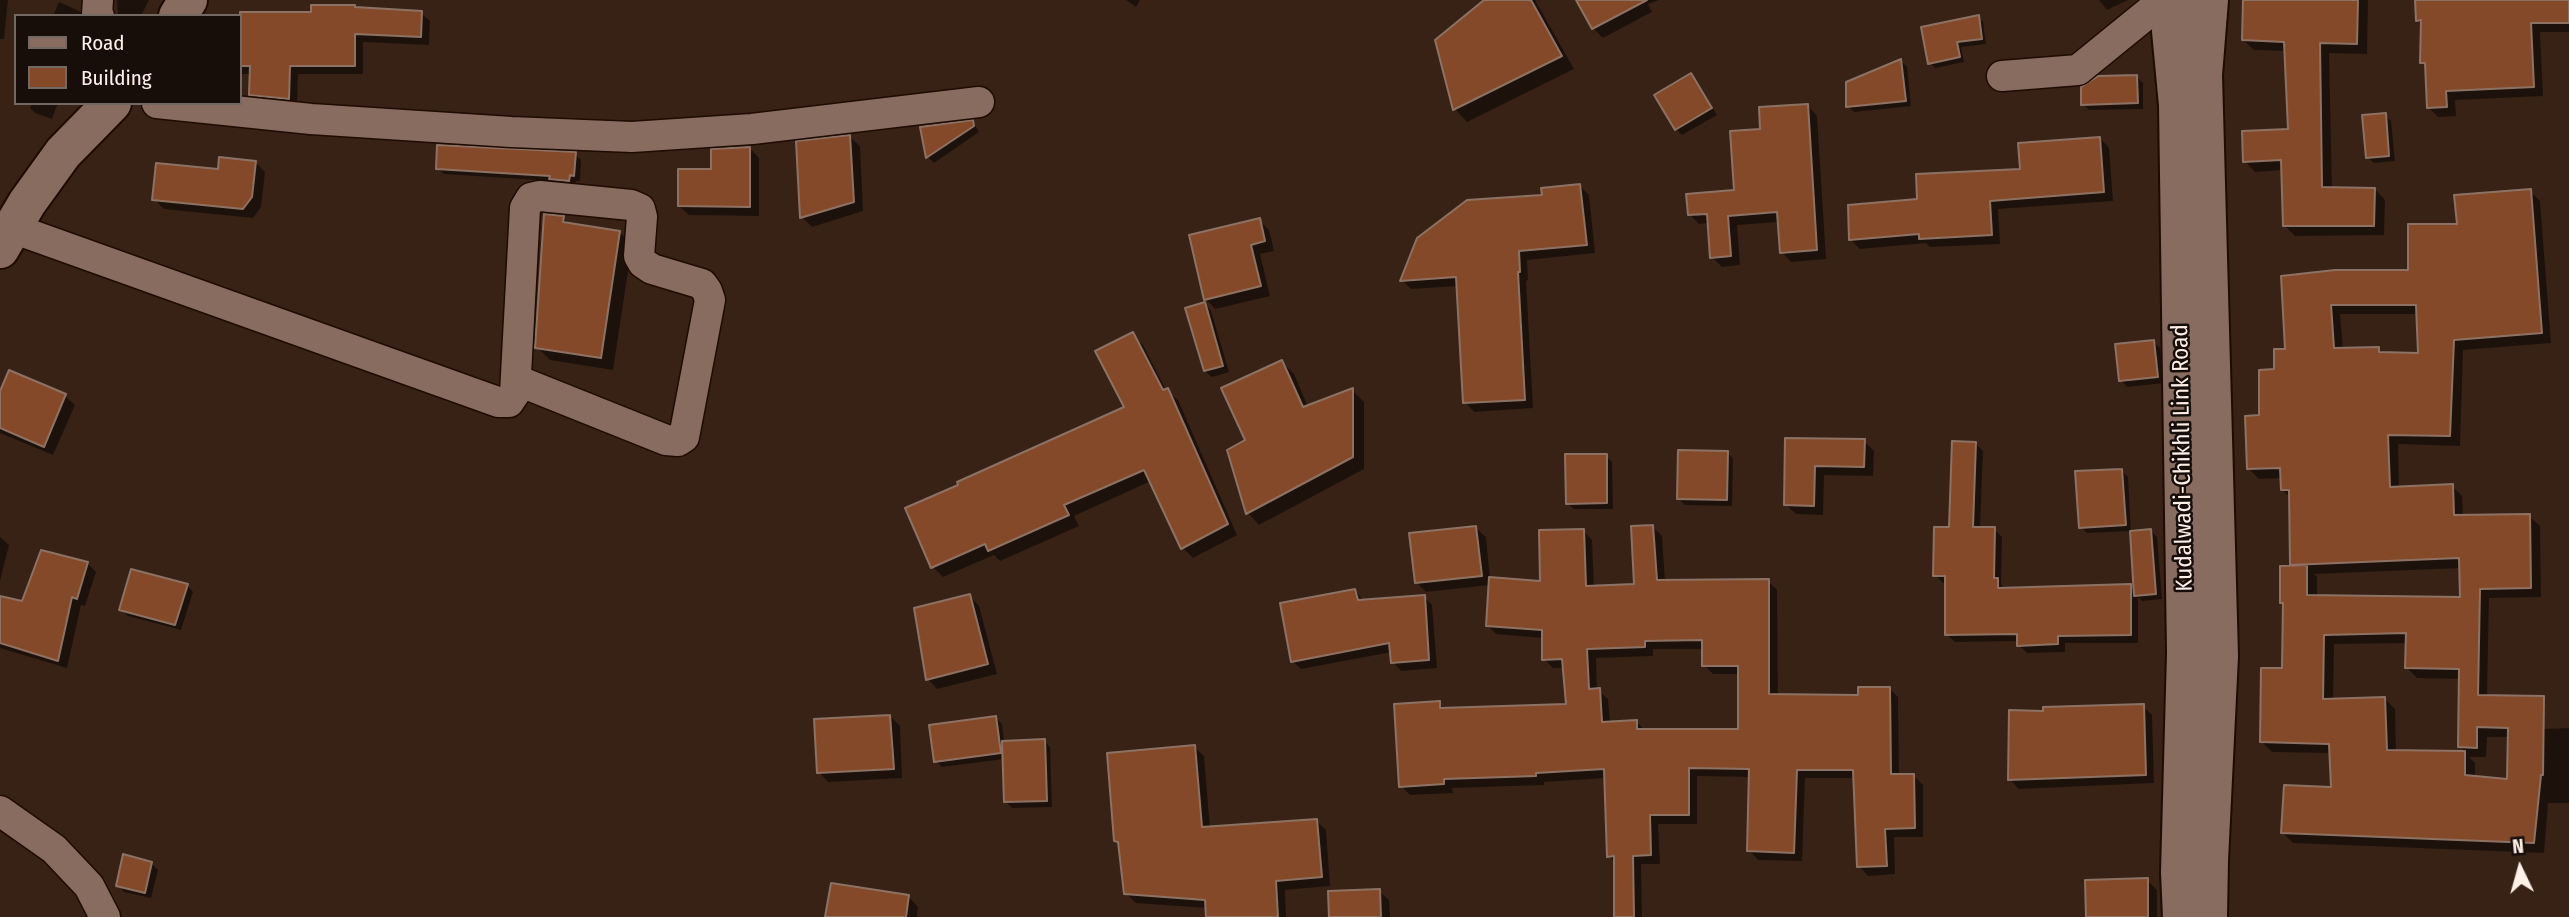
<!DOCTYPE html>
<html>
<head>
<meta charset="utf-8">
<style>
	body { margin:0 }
	#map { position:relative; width:2569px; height:917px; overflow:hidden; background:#382216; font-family:"Fira Sans Condensed",sans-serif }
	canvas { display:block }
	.legend { position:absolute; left:14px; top:14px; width:228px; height:91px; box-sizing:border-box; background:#180e09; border:2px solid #746862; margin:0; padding:9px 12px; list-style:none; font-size:21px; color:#feefe7 }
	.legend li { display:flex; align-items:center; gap:14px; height:35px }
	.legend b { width:35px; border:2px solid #746862 }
	.north { position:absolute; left:2485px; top:833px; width:70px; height:70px; -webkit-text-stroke:5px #180e09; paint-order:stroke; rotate:355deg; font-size:19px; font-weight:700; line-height:28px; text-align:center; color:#feefe7 }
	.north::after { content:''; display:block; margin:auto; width:24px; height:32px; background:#feefe7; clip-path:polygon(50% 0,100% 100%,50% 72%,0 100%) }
</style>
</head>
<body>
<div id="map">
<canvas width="2569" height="917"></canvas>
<ul class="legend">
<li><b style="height:9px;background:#876c5f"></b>Road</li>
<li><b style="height:19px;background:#844928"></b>Building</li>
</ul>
<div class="north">N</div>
</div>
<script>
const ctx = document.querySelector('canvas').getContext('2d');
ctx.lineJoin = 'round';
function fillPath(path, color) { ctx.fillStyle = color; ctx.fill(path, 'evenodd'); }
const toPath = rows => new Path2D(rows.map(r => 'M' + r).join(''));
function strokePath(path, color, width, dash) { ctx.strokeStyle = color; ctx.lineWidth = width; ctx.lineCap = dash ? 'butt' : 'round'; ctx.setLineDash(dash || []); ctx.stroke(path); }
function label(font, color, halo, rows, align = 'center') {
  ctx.font = font + ' "Fira Sans Condensed",sans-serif'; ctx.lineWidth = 5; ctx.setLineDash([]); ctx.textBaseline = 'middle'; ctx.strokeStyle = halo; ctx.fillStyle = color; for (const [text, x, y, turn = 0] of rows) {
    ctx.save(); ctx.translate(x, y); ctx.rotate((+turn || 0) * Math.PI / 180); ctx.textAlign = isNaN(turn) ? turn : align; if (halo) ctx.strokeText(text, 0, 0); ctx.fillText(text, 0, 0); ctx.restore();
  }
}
const shadow = toPath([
	[0,0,8,0,4,39,0,39],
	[117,0,149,0,141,16,118,16],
	[1126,0,1140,0,1136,7],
	[1487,0,1535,0,1574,69,1467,122,1455,109],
	[1578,0,1659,0,1648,4,1652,12,1603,38,1593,28],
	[2099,0,2128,0,2107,10],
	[2245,0,2368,0,2367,54,2329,53,2332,189,2375,189,2385,200,2384,235,2295,236,2285,226,2283,170,2255,172,2245,161,2290,130,2286,51,2254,50,2243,40],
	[2417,0,2569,0,2569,32,2540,32,2543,96,2455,100,2456,116,2438,117,2428,107,2427,67,2422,62,2422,25,2418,20],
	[59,2,79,11,83,16,53,16],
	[357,9,421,13,430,21,429,45,363,42,363,74,298,74,297,107,260,103,251,94,251,74,240,74,240,16,206,16,207,14,313,14],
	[1978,16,1983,22,1986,44,1961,47,1964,62,1935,68,1930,63],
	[1901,61,1907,67,1911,106,1854,112,1848,106],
	[1691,76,1697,82,1717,115,1682,135,1676,129],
	[2137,77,2143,83,2143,109,2089,110,2083,104],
	[32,103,58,103,52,119,35,113,30,108],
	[1808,106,1817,116,1826,259,1791,262,1782,252,1779,222,1737,225,1740,265,1722,267,1712,257,1709,223,1699,224,1689,214,1736,192,1762,131],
	[2385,115,2391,121,2395,161,2374,163,2367,157],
	[973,122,979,132,934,163,928,157,922,128],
	[850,137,860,146,863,211,812,227,802,217],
	[2100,138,2109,148,2113,201,1998,209,2000,244,1930,247,1926,243,1860,249,1851,240,1919,201,2022,171],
	[750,148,759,158,759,216,689,215,679,206,713,171],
	[575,154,581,160,580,181,576,181,575,187,557,185,553,181,444,174,437,168],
	[255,162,265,172,261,207,253,218,164,209,154,199,219,171],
	[1580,186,1589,195,1595,253,1527,260,1528,280,1526,281,1533,408,1474,412,1465,402,1458,286,1411,289,1402,280],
	[2530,191,2540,201,2551,343,2463,350,2460,446,2398,444,2399,488,2452,486,2462,496,2463,517,2529,516,2540,526,2541,597,2489,598,2487,697,2542,729,2569,728,2569,803,2548,803,2544,853,2293,843,2283,833,2333,789,2331,753,2272,752,2261,741,2283,670,2284,605,2282,603,2295,567,2292,564,2291,498,2282,490,2282,478,2259,479,2248,468,2275,371,2287,351,2283,277,2410,271,2459,226],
	[2340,314,2418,314,2419,355,2383,354,2378,349,2343,349],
	[2461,568,2461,599,2317,597,2317,577,2314,574],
	[2408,643,2407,668,2417,678,2461,679,2460,746,2466,753,2396,752,2395,709,2384,698,2333,701,2334,644],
	[2487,737,2510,737,2509,781,2475,778,2475,763,2469,757,2486,757],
	[563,218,570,225,620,232,632,245,613,370,550,360,537,347],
	[1259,220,1269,230,1274,251,1260,254,1270,296,1215,309,1206,299],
	[1205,304,1211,311,1229,372,1212,377,1205,371],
	[1132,334,1143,345,1166,390,1178,400,1237,535,1193,558,1183,548,1151,481,1074,516,1079,526,1000,561,994,555,943,577,933,567,1126,408],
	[2154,342,2160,348,2164,383,2127,387,2121,380],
	[1282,362,1294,374,1308,407,1352,390,1364,402,1364,469,1259,525,1248,513,1229,451,1248,441],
	[0,396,65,396,75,405,53,455,0,433],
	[1787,440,1864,441,1874,451,1873,476,1824,475,1823,515,1796,514,1786,505],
	[1975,443,1983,451,1980,529,1994,529,2002,537,2001,584,2005,590,2130,586,2135,591,2131,531,2087,533,2081,527,2121,470,2128,477,2131,532,2151,531,2157,537,2162,599,2142,601,2138,597,2138,643,2065,643,2065,652,2027,653,2019,645,2019,641,1955,642,1947,635,1947,583,1943,583,1935,575],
	[1727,452,1733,459,1732,506,1685,505,1679,499],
	[1606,456,1612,462,1613,509,1574,509,1567,503],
	[1653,527,1662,536,1665,582,1768,581,1777,590,1778,696,1859,696,1889,688,1898,697,1899,776,1914,776,1923,785,1923,837,1894,837,1895,874,1868,876,1859,866,1856,778,1805,778,1802,861,1758,860,1749,850,1751,777,1697,776,1697,824,1658,824,1660,864,1641,864,1642,917,1616,917,1616,863,1609,856,1606,778,1544,782,1544,785,1452,788,1453,793,1410,795,1401,786,1439,703,1446,710,1568,706,1565,668,1553,668,1544,659,1543,638,1496,634,1487,625,1490,585,1426,592,1416,582,1476,528,1486,537,1490,579,1542,583,1583,530,1592,540,1594,588,1636,586],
	[1653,649,1704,649,1704,665,1713,674,1740,674,1740,730,1645,731,1636,721,1610,723,1608,699,1597,690,1596,658,1653,656],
	[0,537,9,545,0,581],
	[87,563,96,572,85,606,81,605,67,668,0,648,0,596,24,601],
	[187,585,193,592,181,630,128,616,121,610],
	[1355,591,1364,601,1424,597,1432,605,1437,668,1401,671,1393,662,1392,652,1301,669,1292,661],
	[970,596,979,606,997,674,937,689,928,679],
	[2143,706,2152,715,2154,783,2019,789,2010,780,2044,713],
	[890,716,900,726,902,778,828,782,819,772],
	[996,718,1002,724,1004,742,1044,741,1050,747,1052,807,1012,808,1006,802,1004,759,942,767,936,761],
	[1194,747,1204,756,1210,828,1316,821,1326,830,1330,886,1285,890,1286,917,1208,917,1207,908,1136,903,1126,893,1120,844,1116,840],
	[151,863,158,870,151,898,124,892,118,885],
	[2147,880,2157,890,2157,917,2088,917],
	[1379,891,1389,900,1390,917,1331,917],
	[909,897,918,907,917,917,827,917]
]);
const building = toPath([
	[1484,0,1531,0,1562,56,1453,110,1435,40,1484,0],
	[1576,0,1647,0,1592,29,1576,0],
	[2243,0,2358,0,2357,44,2320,43,2322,187,2375,188,2374,226,2283,226,2281,160,2243,162,2242,131,2288,129,2284,42,2242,40,2243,0],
	[2415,0,2569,0,2569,23,2531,23,2534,87,2446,91,2447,107,2427,108,2425,63,2420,63,2421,20,2416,21,2415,0],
	[311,5,355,5,355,7,422,11,421,37,355,34,355,66,290,66,289,99,249,95,250,66,240,66,240,12,311,12,311,5],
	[1979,15,1982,39,1957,42,1960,57,1928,64,1921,27,1979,15],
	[1901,59,1906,101,1846,107,1846,82,1901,59],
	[1691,73,1712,108,1675,130,1654,95,1691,73],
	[2137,75,2138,103,2081,105,2081,87,2098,76,2137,75],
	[1808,104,1817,250,1780,253,1777,212,1728,216,1731,256,1710,258,1707,214,1688,215,1686,194,1734,190,1730,131,1760,129,1759,107,1808,104],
	[2386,113,2389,156,2366,158,2362,115,2386,113],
	[973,120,974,126,926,158,920,127,973,120],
	[850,135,854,202,800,218,796,141,850,135],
	[2100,137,2104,192,1990,201,1992,235,1919,239,1919,234,1849,240,1848,205,1917,199,1916,174,2020,169,2018,143,2100,137],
	[437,145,576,152,574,176,570,175,569,181,549,179,550,176,436,169,437,145],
	[750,147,750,207,678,206,678,169,711,169,711,149,750,147],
	[219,157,256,161,252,197,243,209,152,200,156,163,218,169,219,157],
	[1580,184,1587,245,1519,251,1520,272,1518,272,1525,400,1463,403,1456,277,1400,281,1417,238,1467,200,1542,195,1541,188,1580,184],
	[2531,189,2542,333,2454,340,2450,436,2388,435,2390,487,2453,484,2454,515,2530,514,2531,588,2480,589,2478,695,2544,696,2543,775,2541,775,2534,843,2281,833,2284,785,2331,787,2329,744,2260,742,2261,668,2282,668,2283,603,2280,603,2280,566,2307,565,2307,595,2460,597,2459,558,2290,565,2289,490,2281,490,2280,468,2247,469,2245,416,2259,415,2259,370,2274,369,2274,349,2285,349,2281,276,2335,270,2408,270,2408,224,2457,224,2454,195,2531,189],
	[2331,305,2416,305,2418,353,2379,352,2379,347,2334,348,2331,305],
	[2406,633,2405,668,2459,669,2458,747,2477,748,2477,727,2508,728,2507,779,2465,775,2465,751,2387,750,2385,697,2323,699,2324,635,2406,633],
	[544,214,564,216,563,222,620,231,601,358,535,348,544,214],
	[1260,218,1265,241,1251,245,1261,286,1204,300,1189,235,1260,218],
	[1205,302,1223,366,1204,371,1185,308,1205,302],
	[1133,332,1163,390,1168,388,1228,524,1181,549,1144,470,1064,505,1069,515,988,551,985,544,931,568,905,508,958,485,957,482,1124,407,1095,351,1133,332],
	[2154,340,2158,377,2119,381,2115,344,2154,340],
	[1282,360,1303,407,1353,388,1353,457,1246,514,1227,450,1245,440,1221,388,1282,360],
	[9,370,66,394,44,447,0,428,0,391,9,370],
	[1785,438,1865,439,1864,467,1815,466,1814,506,1784,505,1785,438],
	[1952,441,1976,442,1973,527,1995,527,1994,578,1998,578,1998,588,2131,584,2131,635,2058,636,2058,644,2017,646,2017,634,1945,635,1945,576,1933,576,1934,527,1949,527,1952,441],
	[1678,450,1728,451,1727,500,1677,499,1678,450],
	[1565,454,1607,454,1607,503,1566,504,1565,454],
	[2122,469,2126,525,2079,528,2075,471,2122,469],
	[1653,525,1657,580,1769,579,1769,694,1858,695,1858,687,1890,687,1891,774,1914,774,1915,828,1885,829,1887,866,1857,867,1853,770,1797,770,1794,853,1747,851,1749,769,1689,768,1689,815,1650,815,1651,855,1633,856,1634,917,1614,917,1614,856,1607,857,1604,769,1536,773,1536,776,1444,779,1444,784,1399,787,1394,704,1440,701,1440,708,1566,704,1562,659,1542,660,1542,630,1486,626,1489,577,1540,581,1539,530,1584,529,1586,586,1634,584,1631,526,1653,525],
	[1702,640,1702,666,1738,666,1738,729,1637,729,1637,720,1602,722,1600,688,1589,689,1587,649,1645,647,1645,641,1702,640],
	[1476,526,1482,576,1415,583,1409,533,1476,526],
	[2151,529,2156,594,2134,596,2130,531,2151,529],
	[41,550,88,562,77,599,72,597,58,661,0,643,0,596,22,601,41,550],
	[131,569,188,584,175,625,119,610,131,569],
	[1355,589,1358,600,1425,595,1429,660,1391,663,1389,643,1291,662,1280,603,1355,589],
	[970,594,988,664,926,680,914,608,970,594],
	[2144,704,2146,775,2008,780,2009,710,2043,711,2043,707,2144,704],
	[890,715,894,769,817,773,814,719,890,715],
	[996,716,1001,753,934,762,929,725,996,716],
	[1045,739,1047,801,1004,802,1002,741,1045,739],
	[1195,745,1202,827,1317,819,1322,877,1276,881,1278,917,1206,917,1205,900,1124,894,1118,842,1114,841,1107,753,1195,745],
	[123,854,152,862,145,893,116,886,123,854],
	[2148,878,2148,917,2086,917,2085,880,2148,878],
	[831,883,909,895,906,917,825,917,831,883],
	[1380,889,1381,917,1329,917,1328,891,1380,889]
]);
const minor = toPath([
	[98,0,97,14,99,16],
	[2002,76,2078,70,2164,0],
	[157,103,311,119,511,132,632,137,752,129,979,102],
	[12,228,498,402,509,402,515,393,525,208,531,198,540,196,631,205,640,209,642,217,639,256,643,263,652,269,702,284,707,291,710,300,684,437,678,441,666,440,516,380],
	[0,811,54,849,89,886,105,917]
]);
const secondary = toPath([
	[2176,0,2171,31,2178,105,2186,653,2180,872,2182,917],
	[178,16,188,0],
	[0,249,27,203,63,153,112,103],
	[2208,917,2209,860,2219,656,2203,75,2209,0]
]);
const streetNames = [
	["Kudalwadi-Chikhli Link Road",2183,458,-91]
];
fillPath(shadow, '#0007');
fillPath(building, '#844928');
strokePath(building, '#8d7264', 2);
strokePath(minor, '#1f0b02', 33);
strokePath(secondary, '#1f0b02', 42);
strokePath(minor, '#876c5f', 30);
strokePath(secondary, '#876c5f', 38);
label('23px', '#feefe7', '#180e09', streetNames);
</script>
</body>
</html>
